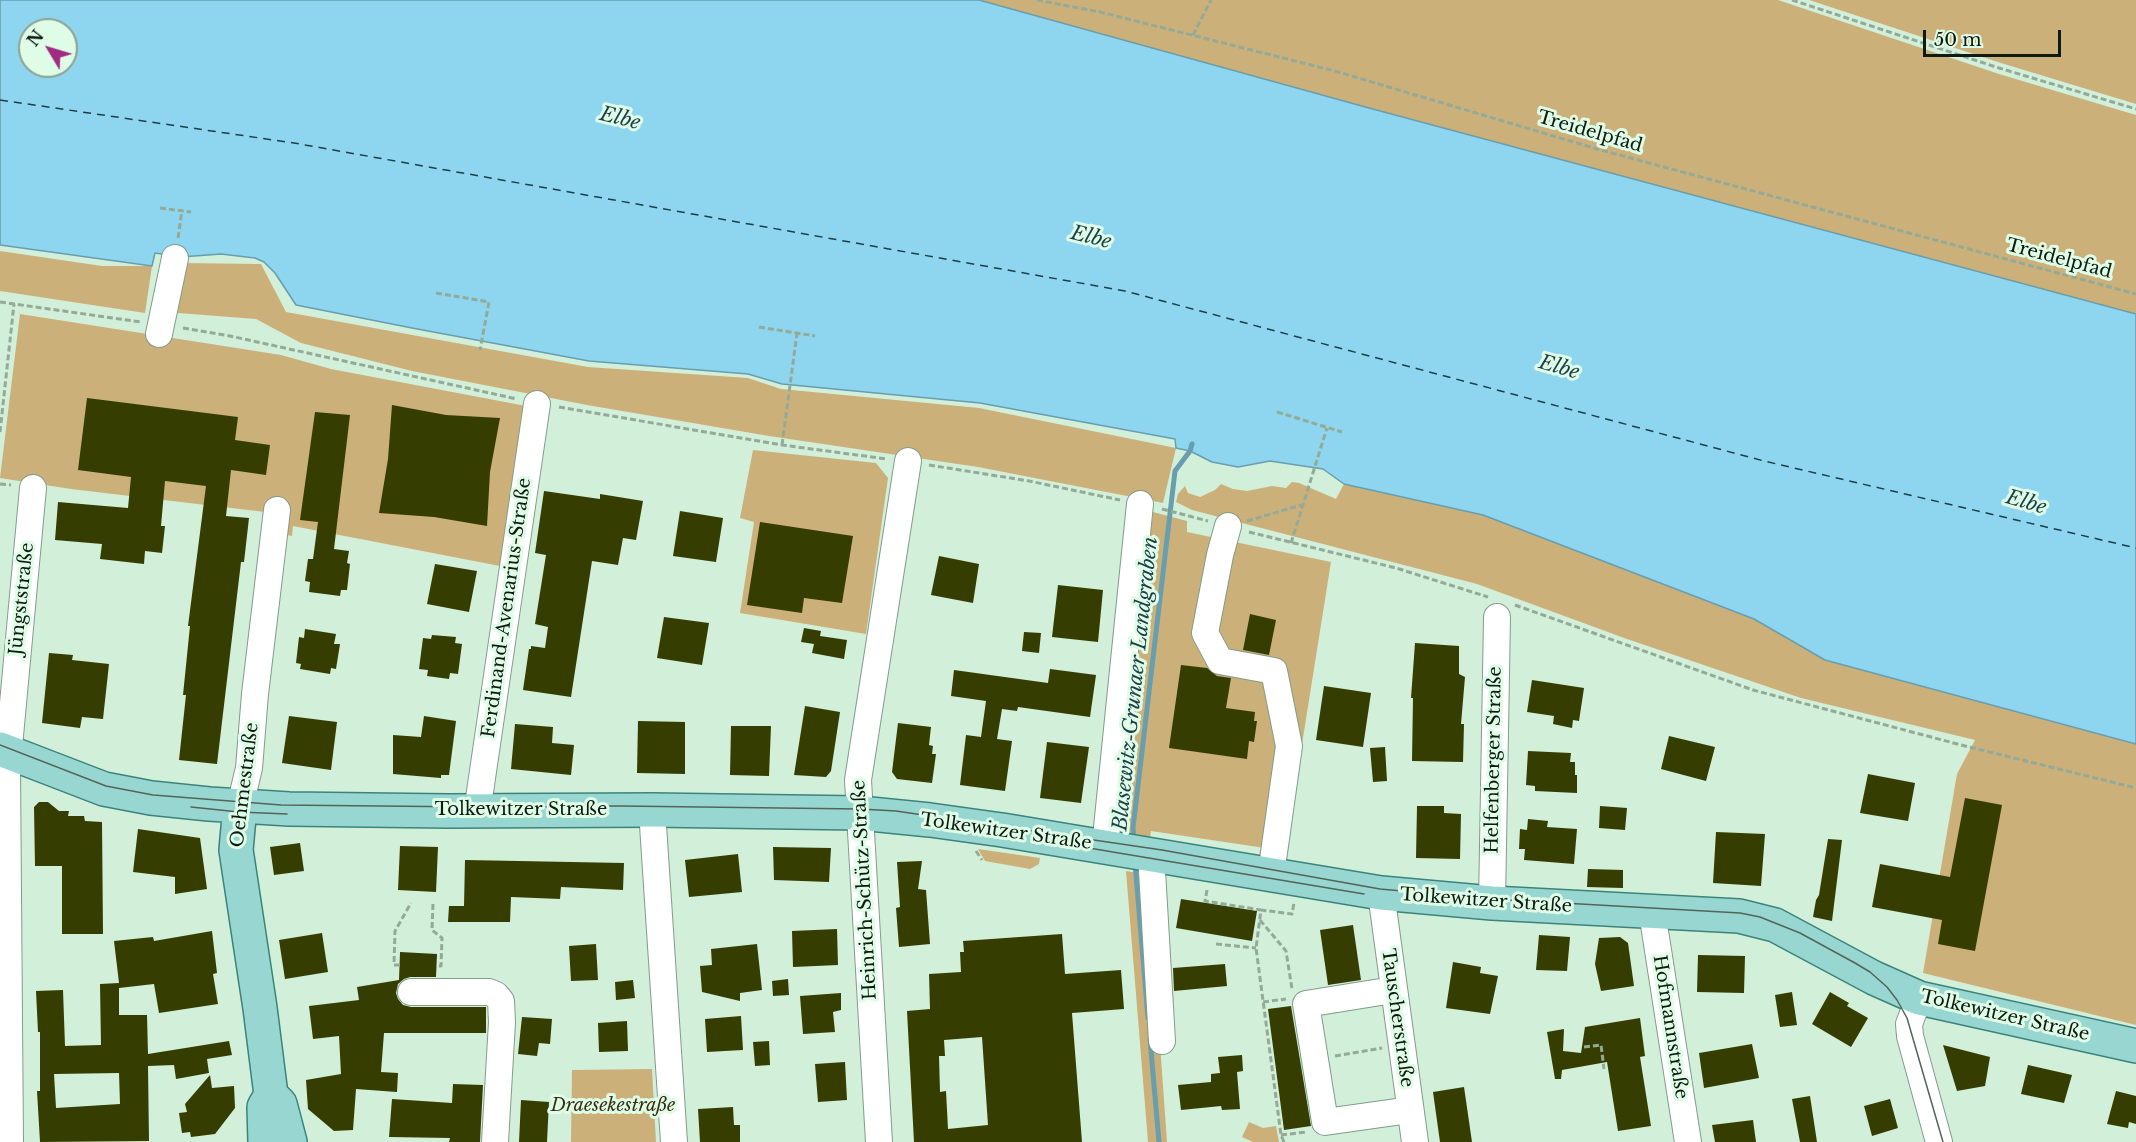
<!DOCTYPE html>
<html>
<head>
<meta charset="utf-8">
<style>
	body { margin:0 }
	#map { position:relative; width:2136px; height:1142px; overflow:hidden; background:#d2efd9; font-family:"Libre Baskerville",serif }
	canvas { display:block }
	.north { position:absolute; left:18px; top:18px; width:60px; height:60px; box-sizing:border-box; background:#dffde6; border:2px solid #8ca291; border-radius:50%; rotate:308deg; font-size:16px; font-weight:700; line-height:24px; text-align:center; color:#0f1a12 }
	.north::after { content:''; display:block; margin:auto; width:21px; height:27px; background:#a12a83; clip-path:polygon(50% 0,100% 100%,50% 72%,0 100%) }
	.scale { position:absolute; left:1923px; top:30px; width:138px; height:27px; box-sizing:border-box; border:3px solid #0f1a12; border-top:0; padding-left:8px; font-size:18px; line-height:21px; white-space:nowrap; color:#0f1a12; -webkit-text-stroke:4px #dffde6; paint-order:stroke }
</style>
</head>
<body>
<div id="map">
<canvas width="2136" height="1142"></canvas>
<div class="north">N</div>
<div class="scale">50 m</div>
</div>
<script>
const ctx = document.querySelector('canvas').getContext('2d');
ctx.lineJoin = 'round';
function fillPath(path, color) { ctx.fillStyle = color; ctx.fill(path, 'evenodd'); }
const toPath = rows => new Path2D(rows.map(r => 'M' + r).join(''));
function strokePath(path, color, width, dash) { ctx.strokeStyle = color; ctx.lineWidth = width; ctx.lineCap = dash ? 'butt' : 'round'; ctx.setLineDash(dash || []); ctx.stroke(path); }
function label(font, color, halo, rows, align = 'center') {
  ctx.font = font + ' "Libre Baskerville",serif'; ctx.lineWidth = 6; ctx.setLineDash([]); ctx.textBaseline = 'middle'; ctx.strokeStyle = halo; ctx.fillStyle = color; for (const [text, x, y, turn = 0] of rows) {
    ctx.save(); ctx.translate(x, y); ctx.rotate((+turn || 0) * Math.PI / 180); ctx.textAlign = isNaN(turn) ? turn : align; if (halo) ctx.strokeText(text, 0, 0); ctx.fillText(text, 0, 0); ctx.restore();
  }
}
const green = toPath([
	[979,0,1778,0,1999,74,2136,115,2136,314,1369,108],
	[1809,0,2136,0,2136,104,2001,63],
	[0,251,102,266,152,266,145,313,0,291],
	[181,263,261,264,286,312,588,367,748,378,781,389,979,408,1176,448,1163,503,978,467,769,436,587,405,412,371,301,343,256,319,178,313],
	[20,314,281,355,331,369,526,406,500,566,293,526,292,536,261,530,265,512,71,489,0,478],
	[753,450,876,463,888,478,866,634,740,613,754,522,740,518],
	[1292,482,1299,483,1336,499,1344,484,1483,515,1754,619,1825,660,2136,744,2136,1025,1923,973,1957,774,1975,740,1801,698,1627,639,1477,584,1192,510,1176,502,1178,494,1185,486,1188,493,1200,497,1215,490,1221,484,1233,489,1247,491,1272,486,1286,488],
	[1153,512,1187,521,1187,532,1331,562,1285,851,1151,831,1150,838,1116,831],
	[978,849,1040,858,1039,864,1030,869,985,861],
	[1126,871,1148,875,1167,1142,1148,1142],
	[652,1069,656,1142,571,1142,572,1070],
	[1249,1122,1263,1128,1276,1126,1279,1142,1253,1142,1242,1137]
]);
const water = toPath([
	[0,0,979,0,1369,108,2136,314,2136,744,1825,660,1754,619,1483,515,1344,484,1323,469,1270,461,1238,467,1212,462,1190,451,1176,448,1175,439,980,403,782,384,748,374,589,361,412,328,296,305,275,273,264,262,255,258,221,254,181,257,155,253,152,266,0,245,0,0],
	[30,30,66,30,66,66,30,66,30,30]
]);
const stream = toPath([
	[1134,841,1133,828,1175,471,1190,451,1192,444],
	[1135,863,1148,1018],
	[1150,1039,1159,1142]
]);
const ferry = toPath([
	[0,100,294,143,1125,291,1764,461,2136,548]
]);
const building = toPath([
	[87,398,238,417,235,440,270,445,266,475,231,470,226,516,249,518,244,562,241,562,217,764,179,760,186,695,183,695,190,626,188,626,206,486,165,481,161,526,165,526,162,553,145,551,144,564,100,559,102,544,55,540,58,502,128,508,131,477,78,470],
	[392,405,446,415,500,418,490,472,487,526,434,517,379,513,388,459],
	[315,412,350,415,334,549,349,551,347,563,350,564,347,590,341,590,340,596,309,592,310,582,305,581,308,559,313,559,318,522,300,520],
	[544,491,600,499,600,494,643,501,636,540,623,538,618,565,592,561,571,697,523,690,529,649,531,649,531,646,545,648,548,627,535,624,546,555,535,553],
	[680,511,723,518,716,562,673,556],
	[760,522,853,536,842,603,804,598,802,613,747,605],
	[939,556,979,564,973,603,931,595],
	[435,564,477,571,469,612,427,604],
	[1058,585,1103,590,1098,642,1052,637],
	[1250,614,1276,620,1269,655,1243,650],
	[664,617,709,623,702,665,657,658],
	[804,628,821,631,820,636,847,640,844,659,812,653,814,644,801,642],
	[305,629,336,634,334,644,340,644,336,669,331,668,330,674,300,669,301,664,296,663,299,637,304,638],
	[1024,632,1041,633,1039,653,1022,651],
	[432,635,456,637,455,643,462,644,458,674,450,673,449,679,427,676,428,670,419,669,423,638,431,639],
	[1415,643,1459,646,1459,674,1465,677,1461,724,1464,724,1463,762,1412,761,1413,698,1411,698],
	[49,653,73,655,72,660,109,664,103,719,82,717,80,728,42,723],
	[1181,665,1207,668,1217,676,1231,678,1226,708,1255,712,1254,721,1257,721,1254,742,1249,741,1247,759,1169,748],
	[1050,669,1096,675,1090,717,1018,707,1017,711,1002,709,997,739,1012,741,1005,791,960,785,966,735,981,737,986,701,951,696,954,670,1048,683],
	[1532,680,1584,688,1579,721,1573,720,1572,728,1553,724,1554,716,1527,712],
	[1324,686,1371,693,1363,747,1316,740],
	[805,706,840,712,831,771,826,777,794,775],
	[289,716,337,722,331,770,282,763],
	[424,716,456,721,449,775,441,775,441,778,393,774,393,735,421,737],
	[638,721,685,722,685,774,637,773],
	[898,723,931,727,929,745,933,746,932,754,936,754,932,783,897,779,892,772],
	[515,724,553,727,552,743,574,745,571,775,511,769],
	[731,726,771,726,769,776,730,775],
	[1669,736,1715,747,1706,781,1661,769],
	[1047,742,1089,747,1081,803,1040,798],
	[1385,747,1387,781,1373,782,1370,748],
	[1528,751,1571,753,1570,762,1575,762,1575,775,1577,775,1577,793,1535,791,1535,786,1526,785],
	[1868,774,1915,783,1908,821,1860,813],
	[1965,798,2002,805,1975,951,1938,944,1942,920,1872,907,1880,864,1950,877],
	[39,802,48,802,59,811,69,811,68,816,84,816,85,821,102,822,103,934,62,934,62,866,35,866,34,807],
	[1417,806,1444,806,1444,813,1461,814,1460,859,1416,858],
	[1600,806,1627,808,1625,830,1599,828],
	[1528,819,1548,821,1547,827,1577,829,1574,864,1524,860,1525,849,1519,849,1520,829,1527,830],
	[138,829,200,838,207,889,175,894,175,877,133,872],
	[1716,832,1765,834,1761,886,1713,883],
	[1828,839,1842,840,1832,921,1813,917,1816,900,1819,895],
	[300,843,304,871,274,875,270,847],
	[400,846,438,847,436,892,398,890],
	[773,847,831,848,829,882,774,880],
	[738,854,742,892,689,897,685,860],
	[465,860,624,863,623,890,561,887,560,899,511,897,510,922,448,922,449,906,464,906],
	[922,861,918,889,926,890,930,944,899,947,896,908,900,907,897,862],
	[1588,869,1623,870,1623,888,1587,887],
	[1181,899,1257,911,1252,941,1176,928],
	[1353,925,1361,980,1328,985,1320,930],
	[837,929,838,965,793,967,792,931],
	[212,931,217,973,213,974,218,1004,159,1013,154,984,119,988,119,986,119,1015,147,1015,148,1054,229,1041,232,1055,207,1059,209,1073,176,1079,174,1065,148,1066,149,1141,40,1142,37,1091,40,1091,40,1032,38,1032,36,991,63,990,65,1046,101,1045,100,984,119,983,114,941,153,937,154,941],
	[119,1073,120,1104,56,1108,54,1074],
	[322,933,328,972,285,979,279,940],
	[1062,934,1065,974,1121,970,1124,1009,1072,1013,1082,1142,914,1142,907,1011,930,1009,929,974,961,972,960,952,964,952,963,941],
	[982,1037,988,1125,948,1129,946,1091,940,1092,939,1056,945,1056,944,1040],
	[1539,935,1570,937,1567,971,1536,970],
	[1620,937,1628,943,1634,986,1601,991,1595,964,1599,938],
	[596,944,598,980,571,981,569,946],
	[757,944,762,990,740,993,740,1001,702,992,700,966,712,965,711,949],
	[400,952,437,954,436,977,410,977,404,979,398,984,396,993,398,999,403,1005,411,1007,486,1007,486,1033,384,1033,381,1072,398,1073,397,1092,356,1089,353,1130,334,1131,308,1109,306,1080,341,1074,339,1036,313,1039,309,1006,359,1000,357,987,399,980],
	[1698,955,1745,956,1744,993,1697,992],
	[1453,962,1481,967,1480,973,1498,976,1490,1014,1446,1008],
	[1225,964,1227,986,1174,991,1173,968],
	[788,979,789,995,773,996,772,981],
	[633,980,635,998,616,1000,615,982],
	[1792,992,1797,1025,1780,1027,1775,995],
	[1830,992,1849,1003,1847,1006,1868,1018,1851,1047,1812,1024],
	[841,993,841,1010,833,1012,835,1032,803,1034,800,996],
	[1291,1006,1311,1126,1284,1130,1268,1009],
	[741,1016,743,1050,707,1052,705,1019],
	[522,1017,552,1019,550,1044,539,1043,537,1056,518,1054],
	[1640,1018,1645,1056,1640,1057,1651,1126,1618,1131,1607,1062,1562,1070,1561,1079,1555,1079,1547,1032,1564,1029,1563,1051,1581,1053,1585,1027],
	[627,1021,628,1051,599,1052,598,1023],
	[769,1041,770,1065,755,1066,753,1042],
	[1752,1044,1759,1078,1704,1088,1699,1053],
	[1943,1045,1990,1057,1985,1086,1957,1091],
	[1242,1055,1243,1071,1237,1072,1240,1109,1222,1110,1221,1106,1181,1110,1178,1085,1211,1082,1211,1074,1220,1073,1218,1057],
	[845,1062,847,1100,818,1102,815,1064],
	[2028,1065,2072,1075,2064,1103,2021,1094],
	[210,1075,212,1088,234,1086,235,1108,215,1134,191,1137,190,1132,182,1133,179,1113,187,1112,185,1104],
	[453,1084,483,1085,480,1142,449,1142,450,1138,389,1137,392,1099,452,1103],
	[1464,1087,1472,1142,1440,1142,1433,1092],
	[2116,1091,2136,1096,2136,1124,2129,1122,2128,1128,2107,1124],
	[1810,1096,1817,1142,1800,1142,1792,1099],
	[1890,1099,1898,1128,1872,1136,1864,1106],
	[521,1100,549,1102,547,1142,519,1142],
	[733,1107,734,1125,740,1125,740,1142,700,1142,698,1109],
	[1753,1120,1756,1142,1715,1142,1712,1125]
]);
const path = toPath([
	[1037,0,1100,12,1335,71,1597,149,2136,294],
	[1792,0,1999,68,2136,109],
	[1193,35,1211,0],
	[160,208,191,212],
	[178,238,182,210],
	[436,293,489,302,480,350],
	[0,302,141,322],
	[759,327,815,336],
	[183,328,230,336,517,399],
	[559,407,782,445,887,459],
	[1277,412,1342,432],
	[0,432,14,304],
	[782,445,797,333],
	[929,465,1029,481,1120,500],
	[0,484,11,485],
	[1162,509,1208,521],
	[1247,521,1301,505],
	[1249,532,1396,568,1488,597],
	[1291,543,1327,428],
	[1515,605,1753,690,1965,746,2136,788],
	[976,851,982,860],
	[1207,890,1205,901,1261,910],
	[433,904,432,930,442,938,441,966,436,966],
	[1260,920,1286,951,1292,989],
	[1216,944,1256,948],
	[400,965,394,965,395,931,411,903],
	[1263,1002,1286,999],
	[1584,1047,1601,1045,1604,1069],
	[1335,1056,1382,1048],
	[1281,1135,1306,1132],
	[1284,1142,1281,1135,1256,948,1261,910,1292,914,1294,903]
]);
const minor = toPath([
	[159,334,175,258],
	[1228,526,1220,555,1205,633,1220,661,1274,671,1289,746,1271,874],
	[240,806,249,768,255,694,277,510],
	[652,810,674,1142],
	[477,812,537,404],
	[1105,847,1140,504],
	[1151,854,1162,1041],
	[1381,893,1415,1142],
	[1492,903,1497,617],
	[1652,912,1688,1142],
	[1393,990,1306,1004,1325,1122,1410,1110],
	[411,992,489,992,496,995,501,1001,502,1022,495,1142],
	[1919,998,1909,1024,1910,1036,1939,1142],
	[10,1142,7,768,33,488],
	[879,1142,858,780,908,461]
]);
const major = toPath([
	[0,749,104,789,151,798,209,804,289,809,448,811,652,810,860,813,930,820,1002,830,1381,893,1492,903,1739,916,1775,925,1874,978,1919,998,2136,1046],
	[240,806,236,850,260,1008,271,1095,264,1107,265,1142],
	[272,1096,280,1104,290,1142]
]);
const tram = toPath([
	[0,745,106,786,153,795,281,805,478,807,621,806,860,809,896,811,1162,850,1380,889,1492,899,1740,913,1760,917,1800,933,1855,963,1870,972,1887,987,1897,1000,1907,1018,1943,1142],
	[191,807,239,812,287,814],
	[1077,846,1364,894]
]);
const streetNames = [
	["Treidelpfad",1590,132,16],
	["Treidelpfad",2059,259,15],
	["Jüngststraße",22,599,-84],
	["Ferdinand-Avenarius-Straße",507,608,-82],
	["Helfenberger Straße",1494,760,-89],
	["Oehmestraße",245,785,-83],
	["Tolkewitzer Straße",521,810],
	["Tolkewitzer Straße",1006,832,8],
	["Heinrich-Schütz-Straße",865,890,-93],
	["Tolkewitzer Straße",1486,901,4],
	["Tolkewitzer Straße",2005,1016,13],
	["Tauscherstraße",1397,1018,82],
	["Hofmannstraße",1670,1027,81]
];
const parkNames = [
	["Draesekestraße",613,1106]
];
const waterNames = [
	["Elbe",620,119,14],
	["Elbe",1091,238,14],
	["Elbe",1559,368,16],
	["Elbe",2026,503,16],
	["Blasewitz‐Grunaer Landgraben",1136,684,-84]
];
fillPath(green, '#ccb07a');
fillPath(water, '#8ed6ef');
strokePath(water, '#689ead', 1.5);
strokePath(stream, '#689ead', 5);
strokePath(ferry, '#1d3f4a', 1.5, [8, 6]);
fillPath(building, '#353e00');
strokePath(minor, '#829d89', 28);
strokePath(major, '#3b847b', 36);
strokePath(path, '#93aa98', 3, [6, 3]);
strokePath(minor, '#fff', 26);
strokePath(major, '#98d7d1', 33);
strokePath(tram, '#536558', 1.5);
label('18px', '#0f1a12', '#dffde6', streetNames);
label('italic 18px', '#392d13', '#dffde6', parkNames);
label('italic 20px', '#1d3f4a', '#dffde6', waterNames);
</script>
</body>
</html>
